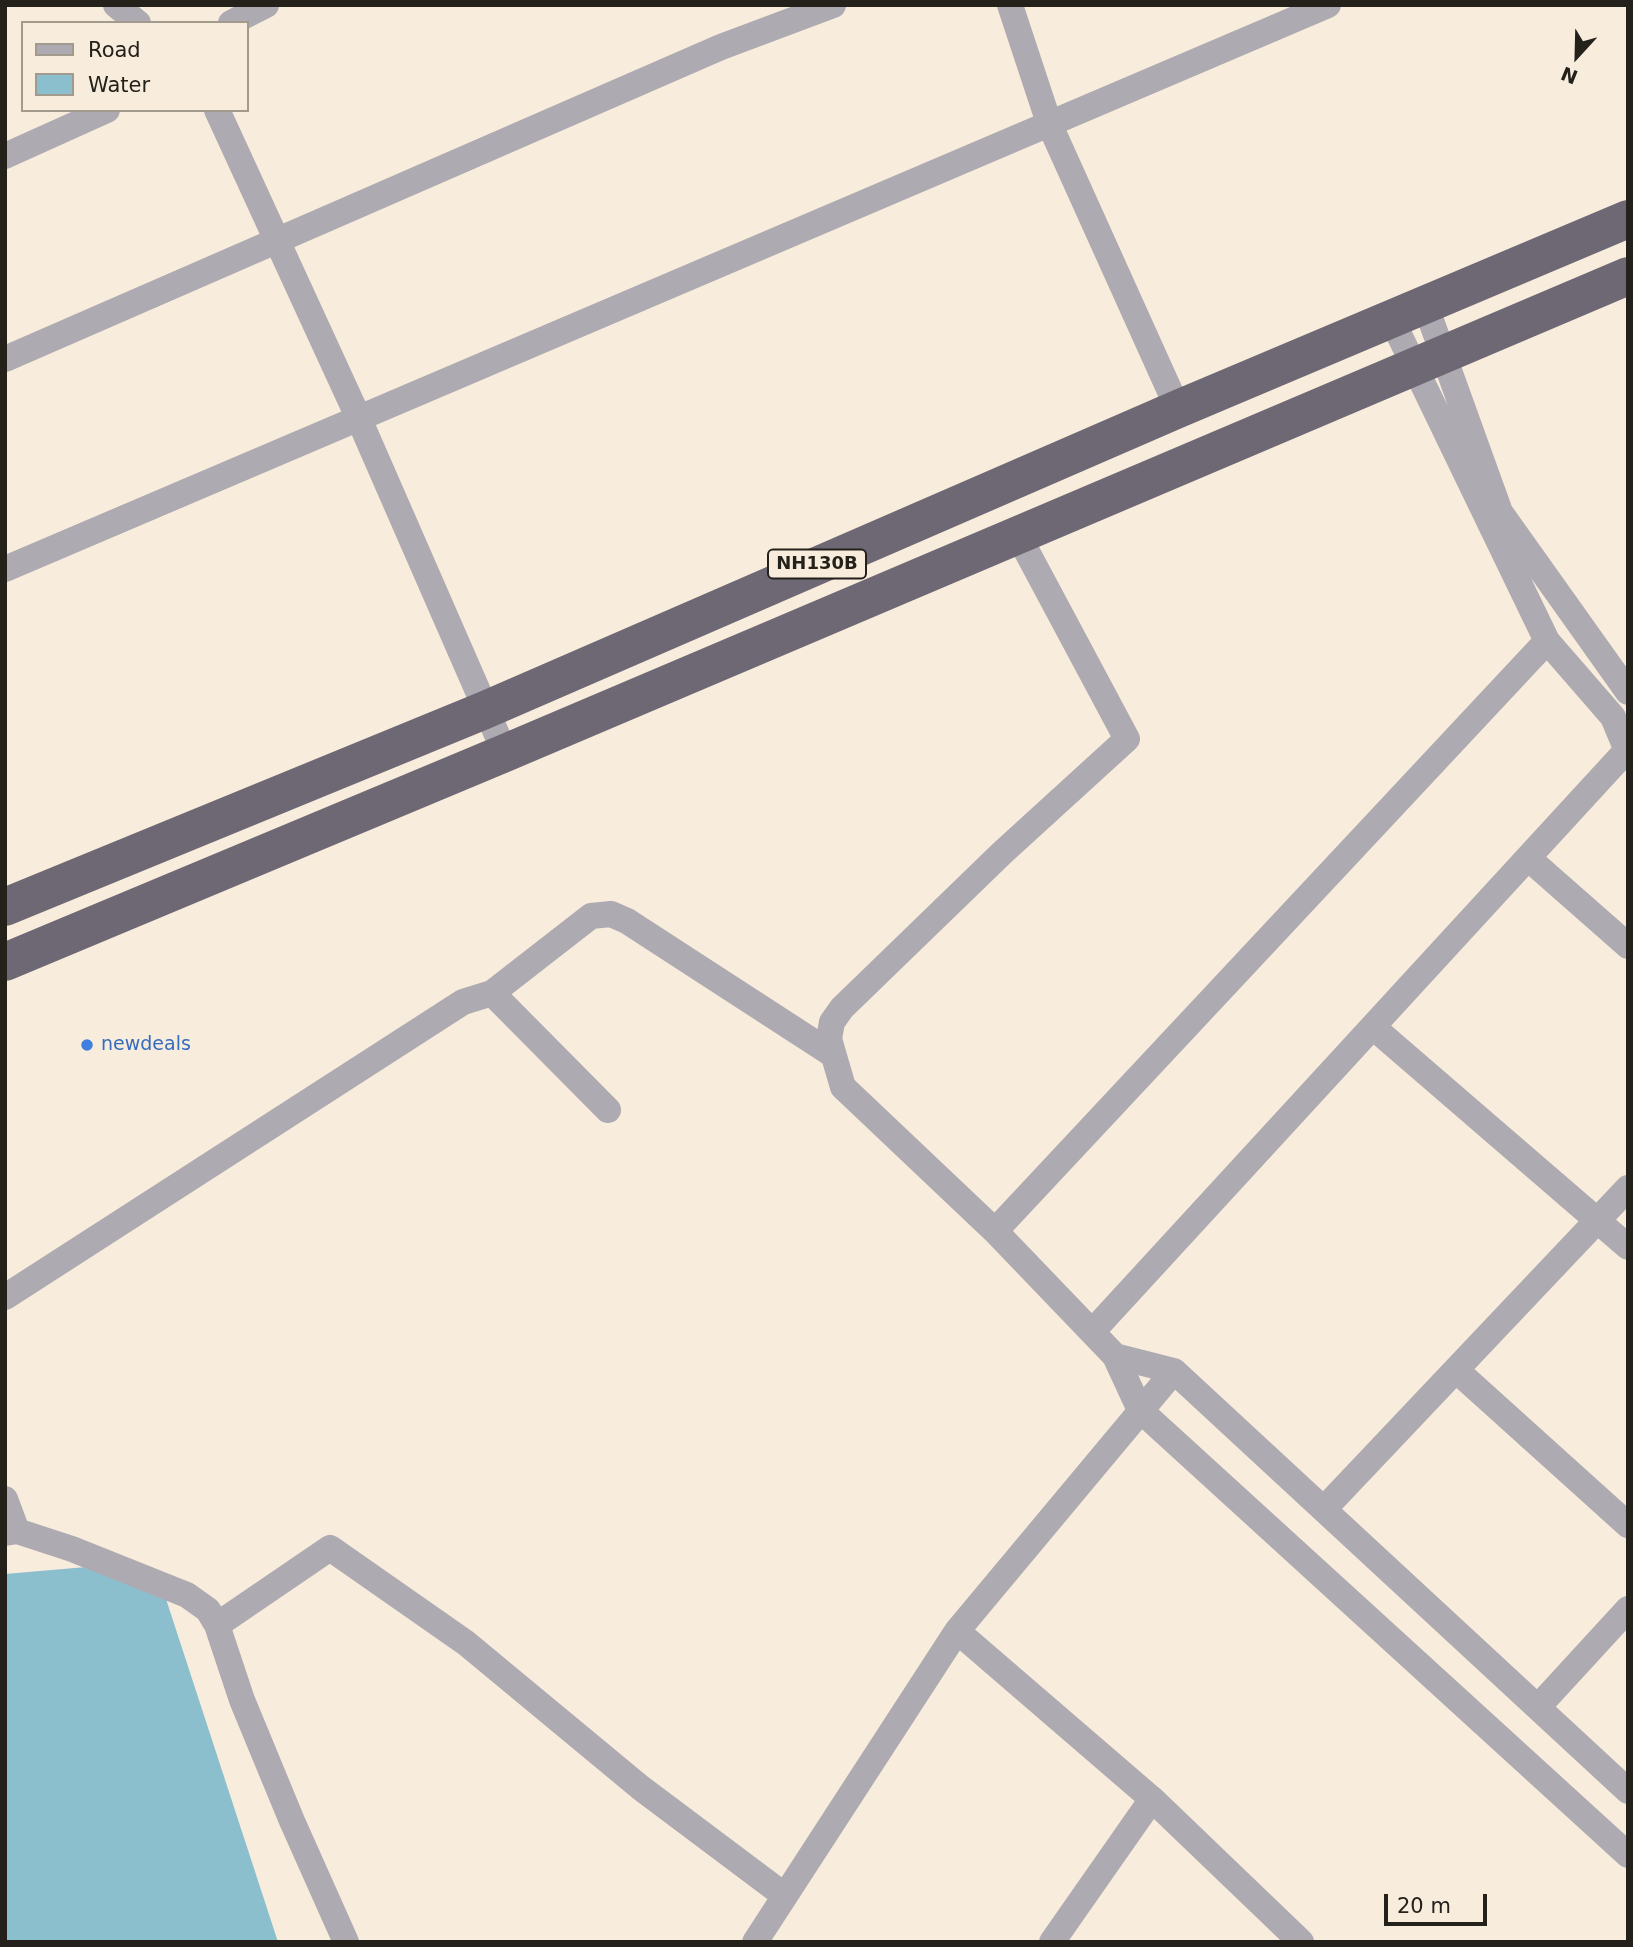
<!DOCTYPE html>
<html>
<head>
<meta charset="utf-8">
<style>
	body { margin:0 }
	#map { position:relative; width:1633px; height:1947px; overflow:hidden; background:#f8ecdc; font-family:"DejaVu Sans",sans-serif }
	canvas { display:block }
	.frame { position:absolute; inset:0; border:7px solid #24201a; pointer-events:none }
	.legend { position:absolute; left:21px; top:21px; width:228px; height:91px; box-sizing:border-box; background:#f8ecdc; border:2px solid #a39a8e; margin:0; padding:9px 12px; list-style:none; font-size:21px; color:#24201a }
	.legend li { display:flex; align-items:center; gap:14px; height:35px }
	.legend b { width:35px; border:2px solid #a39a8e }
	.north { position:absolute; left:1542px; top:21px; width:70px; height:70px; -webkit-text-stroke:5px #f8ecdc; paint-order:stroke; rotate:202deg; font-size:19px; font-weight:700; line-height:28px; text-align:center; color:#24201a }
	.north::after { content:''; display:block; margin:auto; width:24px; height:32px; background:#24201a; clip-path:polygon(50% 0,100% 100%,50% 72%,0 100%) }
	.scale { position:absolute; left:1384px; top:1894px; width:103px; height:32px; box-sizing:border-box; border:4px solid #24201a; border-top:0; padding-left:9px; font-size:21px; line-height:24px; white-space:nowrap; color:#24201a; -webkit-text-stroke:5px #f8ecdc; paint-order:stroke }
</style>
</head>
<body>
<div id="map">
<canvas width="1633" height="1947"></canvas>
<div class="frame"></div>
<ul class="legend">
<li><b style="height:9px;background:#aeaab1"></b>Road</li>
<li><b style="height:19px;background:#8cbfce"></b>Water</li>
</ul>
<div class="north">N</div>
<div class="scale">20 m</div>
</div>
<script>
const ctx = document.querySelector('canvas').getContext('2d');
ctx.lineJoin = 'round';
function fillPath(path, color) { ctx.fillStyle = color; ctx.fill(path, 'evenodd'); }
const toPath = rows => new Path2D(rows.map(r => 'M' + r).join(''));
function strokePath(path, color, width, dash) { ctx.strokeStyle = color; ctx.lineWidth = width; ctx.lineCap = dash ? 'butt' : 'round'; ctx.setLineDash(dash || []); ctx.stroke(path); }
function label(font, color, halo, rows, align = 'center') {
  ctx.font = font + ' "DejaVu Sans",sans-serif'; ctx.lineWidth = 6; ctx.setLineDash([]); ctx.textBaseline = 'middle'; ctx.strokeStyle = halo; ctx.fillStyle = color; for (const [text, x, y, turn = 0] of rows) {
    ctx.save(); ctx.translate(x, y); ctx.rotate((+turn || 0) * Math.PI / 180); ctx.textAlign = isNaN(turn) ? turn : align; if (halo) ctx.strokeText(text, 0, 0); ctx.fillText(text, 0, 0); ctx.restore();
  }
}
const water = toPath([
	[98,1566,166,1599,278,1942,5,1942,5,1574]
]);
const minor = toPath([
	[116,5,138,23],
	[1010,5,1049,123,1178,409],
	[231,23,266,5],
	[217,110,359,419,505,753],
	[5,156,107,110],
	[1425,304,1500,512,1628,692],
	[1391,318,1547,641,1613,717,1628,753],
	[5,359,721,47,833,5],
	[1018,535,1127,739,1002,853,842,1008,832,1022,829,1039,843,1087,995,1231,1115,1356,1140,1410,1628,1855],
	[5,569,1328,5],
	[1528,858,1628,946],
	[492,993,591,916,611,914,627,921,832,1054],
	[1373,1027,1628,1247],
	[995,1231,1547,641],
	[5,1297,463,1002,492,993,608,1110],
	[1092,1332,1626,751],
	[1115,1356,1174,1371,1628,1791],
	[1456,1370,1628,1525],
	[5,1499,17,1531],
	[1324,1509,1628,1188],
	[5,1533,17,1531,72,1549,187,1595,208,1610,217,1625,242,1700,292,1821,346,1942],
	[217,1625,330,1548,466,1643,641,1788,785,1896],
	[957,1631,1152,1799,1301,1942],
	[1538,1707,1628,1609],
	[755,1942,957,1631,1174,1371],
	[1052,1942,1152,1799]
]);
const trunk = toPath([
	[5,907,485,710,1178,409,1628,219],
	[5,962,505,753,1628,276]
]);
const markers = [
	[87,1045,7,"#3f7fe0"]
];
const shields = [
	[817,564,98]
];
const shieldNames = [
	["NH130B",817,564]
];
const shopNames = [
	["newdeals",101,1045]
];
fillPath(water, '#8cbfce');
strokePath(minor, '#aeaab1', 26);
strokePath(trunk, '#6e6875', 38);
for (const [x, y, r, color] of markers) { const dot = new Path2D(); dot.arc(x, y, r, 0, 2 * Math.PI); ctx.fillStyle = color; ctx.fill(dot); strokePath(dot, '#f8ecdc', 2.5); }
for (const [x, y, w] of shields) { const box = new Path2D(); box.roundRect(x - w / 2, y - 14.5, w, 29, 5); ctx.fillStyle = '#f8ecdc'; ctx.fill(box); strokePath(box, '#24201a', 2); }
label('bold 18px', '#24201a', null, shieldNames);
label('19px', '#366cbe', '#f8ecdc', shopNames, 'left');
</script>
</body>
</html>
